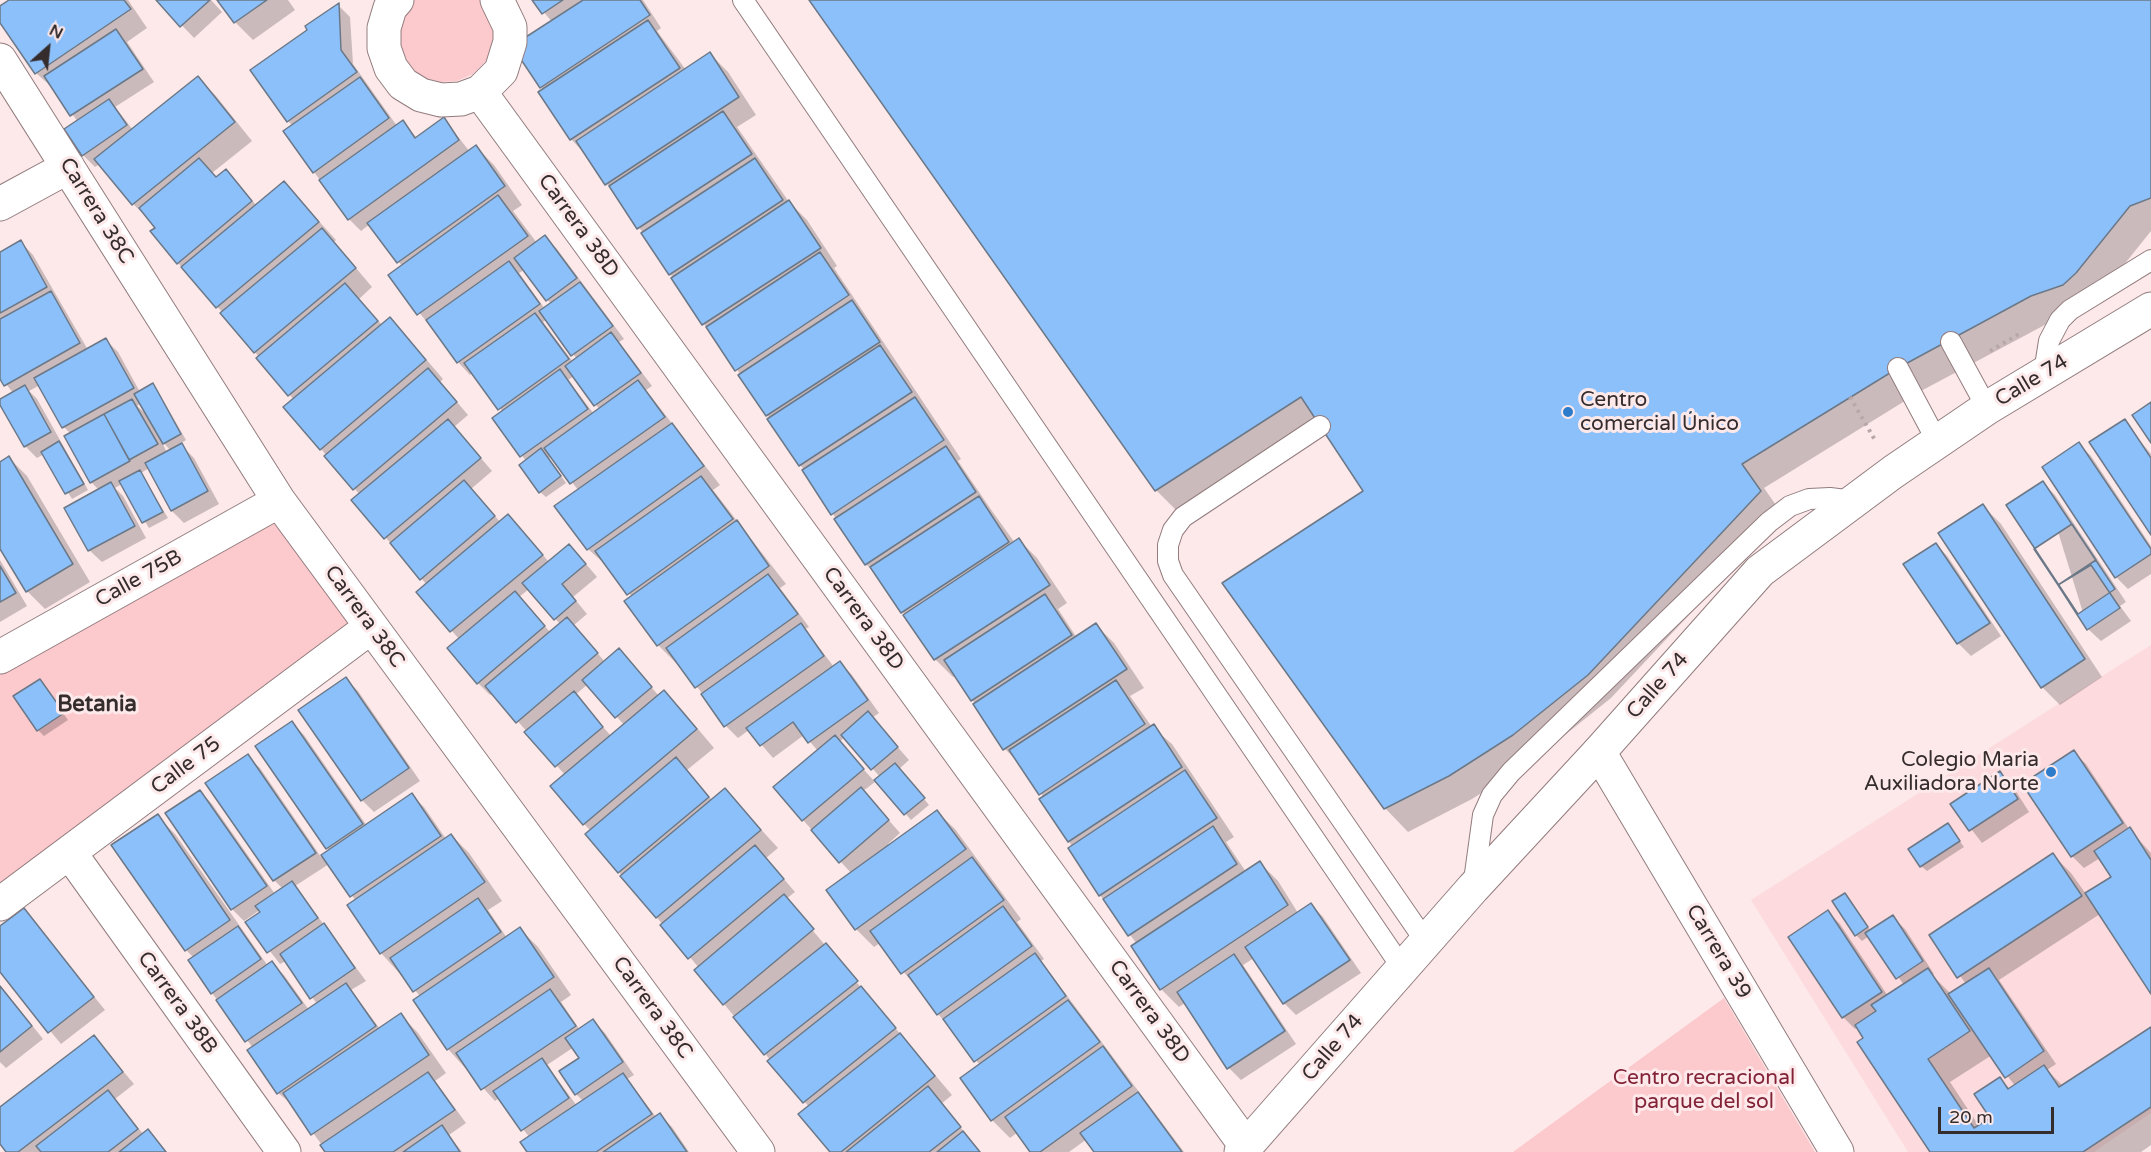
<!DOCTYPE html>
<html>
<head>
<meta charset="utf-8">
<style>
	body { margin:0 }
	#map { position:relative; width:2151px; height:1152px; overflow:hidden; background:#fde9ea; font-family:"Varela Round",sans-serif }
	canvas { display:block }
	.north { position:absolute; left:18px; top:18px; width:60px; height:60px; -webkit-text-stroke:4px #fde9ea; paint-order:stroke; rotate:27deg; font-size:16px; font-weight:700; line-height:24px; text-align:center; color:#352c2d }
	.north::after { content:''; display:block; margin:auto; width:21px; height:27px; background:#352c2d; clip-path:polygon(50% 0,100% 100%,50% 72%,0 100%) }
	.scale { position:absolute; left:1938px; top:1107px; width:116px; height:27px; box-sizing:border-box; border:3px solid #352c2d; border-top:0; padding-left:8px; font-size:18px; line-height:21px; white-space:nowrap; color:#352c2d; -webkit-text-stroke:4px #fde9ea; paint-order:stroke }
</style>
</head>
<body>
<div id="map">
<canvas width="2151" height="1152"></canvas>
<div class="north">N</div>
<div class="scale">20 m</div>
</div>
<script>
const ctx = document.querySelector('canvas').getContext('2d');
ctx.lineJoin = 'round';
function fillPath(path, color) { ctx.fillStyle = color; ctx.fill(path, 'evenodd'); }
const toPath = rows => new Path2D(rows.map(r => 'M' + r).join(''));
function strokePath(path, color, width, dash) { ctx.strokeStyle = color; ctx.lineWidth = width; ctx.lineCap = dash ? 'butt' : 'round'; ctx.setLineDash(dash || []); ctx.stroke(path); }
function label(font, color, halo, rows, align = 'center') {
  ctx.font = font + ' "Varela Round",sans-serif'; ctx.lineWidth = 6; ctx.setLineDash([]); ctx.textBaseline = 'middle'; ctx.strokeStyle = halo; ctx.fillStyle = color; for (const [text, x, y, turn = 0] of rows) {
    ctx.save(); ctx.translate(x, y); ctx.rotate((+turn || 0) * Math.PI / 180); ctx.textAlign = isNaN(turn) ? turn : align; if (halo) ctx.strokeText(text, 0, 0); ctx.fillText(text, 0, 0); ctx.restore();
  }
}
const built = toPath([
	[2151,645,2151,1113,2094,1152,1908,1152,1751,900]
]);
const green = toPath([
	[406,0,485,0,496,30,494,48,485,62,473,74,457,81,441,82,424,78,411,68,400,55,400,8],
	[279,501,371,627,0,900,0,657],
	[1724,998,1815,1152,1513,1152]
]);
const shadow = toPath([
	[12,0,128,0,147,28,127,42,154,82,115,107,133,130,198,78,216,96,252,141,212,173,217,179,226,171,257,206,284,183,336,240,334,242,372,287,359,299,382,325,389,319,407,337,443,379,440,382,468,415,454,427,492,471,471,489,501,523,520,529,549,562,581,558,597,577,573,597,587,614,574,625,605,662,619,650,659,696,664,692,682,710,714,748,687,770,712,800,725,790,778,848,766,858,795,892,786,899,952,1095,941,1104,981,1152,832,1152,809,1107,696,970,699,968,587,834,591,831,584,824,565,775,493,693,490,695,478,683,449,648,459,639,418,592,427,585,353,500,360,495,321,449,294,400,223,313,178,263,158,228,133,204,100,164,95,167,83,155,78,122,55,90,36,73,0,20,0,8],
	[529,589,560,624,550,632,519,597],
	[588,684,624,725,611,736,575,695],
	[158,0,211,0,222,12,194,38],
	[219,0,288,0,295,10,253,40,235,22],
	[534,0,643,0,661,28,657,31,686,70,710,54,728,72,756,115,737,127,789,202,807,220,837,266,834,268,961,459,958,461,992,511,1015,543,1019,540,1037,558,1067,603,1058,609,1077,638,1096,625,1114,643,1144,688,1130,696,1152,727,1172,744,1234,837,1226,842,1246,872,1260,863,1278,881,1298,913,1311,904,1323,917,1361,973,1296,1015,1284,1003,1254,958,1243,965,1296,1044,1241,1080,1229,1068,1185,1003,1179,1007,1161,989,1137,944,1100,895,1044,798,1023,767,1005,749,956,675,953,677,935,659,878,576,866,564,741,375,704,324,643,233,587,156,571,139,541,87,552,22],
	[811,0,2151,0,2151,231,2099,296,1921,391,1764,488,1783,515,1611,698,1536,758,1472,799,1408,832,1385,808,1365,492,1320,422,1179,513,1156,490],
	[338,5,350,17,353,64,397,126,403,122,417,138,444,119,470,152,476,147,494,165,522,205,513,211,537,243,545,237,557,249,624,339,619,342,652,386,646,390,720,485,713,490,786,584,780,588,809,627,805,629,834,667,840,663,852,675,879,713,872,718,909,760,899,769,929,805,911,820,876,780,880,777,845,737,839,742,875,782,863,791,900,833,888,844,889,846,937,812,955,829,1021,919,1017,922,1044,959,1041,961,1184,1152,1096,1152,1087,1139,1069,1152,1032,1152,1018,1132,1010,1138,992,1120,980,1065,880,943,874,947,856,929,851,873,803,820,818,751,804,735,773,758,749,730,738,738,726,726,678,661,676,663,658,645,632,597,607,566,588,549,579,491,551,456,549,458,566,483,546,497,540,492,526,461,494,418,503,412,473,372,470,375,458,362,390,275,402,266,370,224,361,231,349,219,314,172,293,126,288,121,309,30],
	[524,270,551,304,545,309,519,273],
	[547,319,577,359,573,362,543,322],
	[574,376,600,410,594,414,568,380],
	[21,242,33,255,88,350,106,340,118,352,140,392,152,385,158,391,186,440,180,444,194,458,219,504,184,523,172,511,149,468,141,473,168,518,149,528,122,484,115,488,123,496,146,538,102,562,89,550,99,490,91,482,66,437,71,434,64,427,40,385,29,391,37,399,88,490,72,499,44,454,37,458,25,446,0,402,13,393,0,376,0,254],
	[141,403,147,415,137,406],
	[161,440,171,451,167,453],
	[2124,421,2151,454,2151,532],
	[2079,444,2091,456,2151,546,2151,574,2128,589,2116,577],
	[9,458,27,476,90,582,45,609,27,591,0,546,0,463],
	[2043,483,2055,495,2126,602,2120,606,2131,621,2101,641,2088,629],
	[1983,506,2001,524,2102,677,2060,705,2042,687],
	[1936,544,1948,557,2001,636,1971,656,1958,643,1906,564],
	[0,560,27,606,0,622],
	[346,679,358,691,420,781,374,812,362,800],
	[40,681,68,720,44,736,38,730],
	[292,723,304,735,367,826,411,795,424,807,446,839,451,835,469,853,502,901,488,910,507,938,520,929,538,947,571,995,561,1002,580,1030,593,1021,605,1033,634,1075,627,1079,656,1117,660,1115,672,1127,689,1152,529,1152,530,1138,499,1098,495,1101,448,1049,421,997,381,953,356,901,329,864,295,886,366,981,351,990,380,1029,401,1015,418,1033,446,1073,435,1081,466,1123,449,1135,462,1152,327,1152,292,1104,278,1093,253,1048,212,993,194,958,186,950,157,816,175,834,268,966,272,963,284,975,309,1010,317,1004,286,961,280,964,248,923,262,913,260,910,244,921,232,909,200,791,212,804,275,894,283,889,274,880,247,756,260,768,321,857,330,851,327,848],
	[574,1047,581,1058,576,1094,584,1102,577,1106,547,1065],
	[2074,752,2086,764,2129,829,2151,853,2151,991,2100,914,1999,980,2056,1064,2047,1070,2063,1086,2151,1028,2151,1145,2141,1152,1932,1152,1858,1027,1855,1029,1843,1017,1828,912,1840,924,1888,996,1904,985,1869,936,1862,941,1856,935,1845,895,1871,931,1893,917,1905,929,1934,974,1932,975,1951,994,1966,984,1931,935,2053,855,2071,873,2086,894,2113,877,2100,858,2084,868,2072,856],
	[1992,1055,2015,1086,2010,1089,2000,1078,1992,1118,1979,1126,1950,1082],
	[1999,773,2012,785,2029,812,1982,843,1952,804],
	[1948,825,1964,847,1927,871,1921,866],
	[24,910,105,1010,61,1044,0,970,0,928],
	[0,985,43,1039,6,1068,0,1062],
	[94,1037,134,1084,115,1099,144,1135,148,1131,167,1152,8,1152,0,1142,0,1109]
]);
const building = toPath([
	[9,0,124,0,131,9,35,74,0,23,0,6,9,0],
	[156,0,210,0,180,27,156,0],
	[217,0,267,0,234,23,217,0],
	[532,0,563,0,542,14,532,0],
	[583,0,640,0,650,15,540,88,512,46,583,0],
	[809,0,2151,0,2151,198,2130,206,2076,273,2063,285,2031,296,1898,368,1742,464,1761,491,1588,675,1513,735,1449,776,1384,809,1222,583,1363,491,1301,397,1155,491,809,0],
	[339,3,341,50,357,72,287,122,250,70,307,30,305,26,339,3],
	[648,20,680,68,570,140,538,92,648,20],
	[116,29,143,69,70,116,44,76,116,29],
	[710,52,739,97,605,185,576,141,710,52],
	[198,76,235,122,132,205,94,159,198,76],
	[360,77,389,118,313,173,283,131,360,77],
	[109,99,127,125,82,156,64,129,109,99],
	[723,111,752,154,637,229,609,186,723,111],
	[444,117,459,140,348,220,319,180,403,120,415,138,444,117],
	[476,145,505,186,397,263,367,223,476,145],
	[199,158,216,177,226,169,252,201,177,264,150,231,155,228,139,208,199,158],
	[755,158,783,200,669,275,641,233,755,158],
	[284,181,319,222,216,308,181,267,284,181],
	[498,195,528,236,417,315,388,275,498,195],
	[789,200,821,248,702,325,671,278,789,200],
	[322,228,356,268,254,353,220,313,322,228],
	[545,235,577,278,546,301,514,258,545,235],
	[21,240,47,287,0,313,0,252,21,240],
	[820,252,849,295,735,371,706,327,820,252],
	[509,261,540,304,457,363,426,320,509,261],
	[580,282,613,326,571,356,539,311,580,282],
	[345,283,378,321,288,396,256,358,345,283],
	[51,291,80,343,4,386,0,379,0,319,51,291],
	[852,300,880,342,766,416,738,375,852,300],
	[535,313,569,359,498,410,464,363,535,313],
	[390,317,426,360,320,450,283,407,390,317],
	[611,332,641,373,594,406,565,366,611,332],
	[106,338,134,388,62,428,34,378,106,338],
	[880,345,912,392,799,466,767,419,880,345],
	[428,368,457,402,353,490,324,456,428,368],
	[560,369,588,409,520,457,492,418,560,369],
	[638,380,665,417,570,484,544,448,638,380],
	[153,383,181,434,163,444,134,394,153,383],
	[25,385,51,432,24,447,0,405,0,399,25,385],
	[915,397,944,440,831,515,802,470,915,397],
	[132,399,158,444,129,460,104,414,132,399],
	[2151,402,2151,443,2132,415,2151,402],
	[104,414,130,461,90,483,64,436,104,414],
	[448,419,481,458,384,539,351,500,448,419],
	[2125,419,2151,458,2151,535,2089,442,2125,419],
	[672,423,704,466,587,550,554,506,672,423],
	[59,441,84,484,65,494,41,452,59,441],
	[2079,442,2151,549,2151,554,2115,578,2042,467,2079,442],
	[182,443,208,491,171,511,145,463,182,443],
	[946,446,976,492,865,565,834,519,946,446],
	[541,448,561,476,539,493,519,465,541,448],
	[9,456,73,564,26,592,0,549,0,462,9,456],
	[140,470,163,512,142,523,119,481,140,470],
	[701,476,733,519,627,595,595,551,701,476],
	[464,480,495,516,420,580,390,543,464,480],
	[2043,481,2115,589,2078,614,2006,505,2043,481],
	[111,482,135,526,88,551,64,508,111,482],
	[979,496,1009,542,901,613,870,567,979,496],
	[1983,504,2085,659,2041,688,1938,533,1983,504],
	[508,514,543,555,450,632,416,592,508,514],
	[737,520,769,566,657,646,624,601,737,520],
	[2072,524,2096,560,2058,585,2034,549,2072,524],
	[1019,538,1050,585,934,660,903,615,1019,538],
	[1936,543,1990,623,1957,644,1903,564,1936,543],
	[569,544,586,564,562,584,576,601,554,620,522,583,569,544],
	[2091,565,2120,608,2087,630,2058,585,2091,565],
	[0,566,16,593,0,602,0,566],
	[768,574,798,614,695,688,666,648,768,574],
	[515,591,545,626,477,684,447,648,515,591],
	[1045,594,1072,635,971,701,944,660,1045,594],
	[567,617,598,653,516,723,485,686,567,617],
	[801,623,824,656,724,727,701,694,801,623],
	[1096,623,1127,669,1003,750,973,704,1096,623],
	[619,648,652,687,615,718,582,680,619,648],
	[840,661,868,700,808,743,793,722,760,746,746,728,840,661],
	[346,677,409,768,361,801,298,710,346,677],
	[40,679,64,713,37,731,13,696,40,679],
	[1116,680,1145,724,1039,795,1009,750,1116,680],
	[664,690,697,729,583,825,550,786,664,690],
	[574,691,603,727,555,767,524,732,574,691],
	[868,711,898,747,871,770,841,735,868,711],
	[292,721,363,824,326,849,255,746,292,721],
	[1154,724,1182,767,1068,842,1039,799,1154,724],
	[835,735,864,769,802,821,773,787,835,735],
	[2074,750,2123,823,2071,857,2022,784,2074,750],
	[248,754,316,853,273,881,205,783,248,754],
	[676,757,709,797,618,873,585,834,676,757],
	[895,763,925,798,904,815,874,780,895,763],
	[1185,770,1217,818,1099,896,1068,848,1185,770],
	[2000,771,2018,799,1969,831,1950,804,2000,771],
	[861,787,889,820,839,863,811,830,861,787],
	[725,788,761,830,656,918,620,876,725,788],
	[200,790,267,886,231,910,165,813,200,790],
	[412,793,441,836,350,897,321,855,412,793],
	[937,810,966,849,855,930,826,890,937,810],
	[158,814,230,920,185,951,111,845,158,814],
	[1948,823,1960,841,1920,867,1908,849,1948,823],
	[1213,826,1237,864,1128,936,1103,899,1213,826],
	[2130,827,2151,860,2151,994,2085,893,2111,877,2094,851,2130,827],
	[451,834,485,882,380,954,347,905,451,834],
	[755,845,784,879,688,959,660,925,755,845],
	[2053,853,2082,896,1957,978,1929,935,2053,853],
	[972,857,1004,900,901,974,870,931,972,857],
	[1260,861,1288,905,1160,990,1131,946,1260,861],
	[292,881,318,918,267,953,245,922,260,912,255,906,292,881],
	[1845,893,1868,927,1855,936,1832,901,1845,893],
	[784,894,814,929,723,1005,694,970,784,894],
	[478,898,501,932,413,992,390,958,478,898],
	[1311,903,1350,960,1283,1004,1245,947,1311,903],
	[1003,906,1032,946,937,1015,908,975,1003,906],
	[24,908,94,997,48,1033,0,972,0,926,24,908],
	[1828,910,1882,992,1842,1018,1788,937,1828,910],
	[1893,915,1923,961,1896,979,1865,933,1893,915],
	[324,923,355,968,310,999,280,954,324,923],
	[238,926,261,959,211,994,188,960,238,926],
	[520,927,554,977,447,1050,413,1000,520,927],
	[826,943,858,981,764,1055,733,1017,826,943],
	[1035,953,1066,996,974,1062,943,1019,1035,953],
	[1234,954,1285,1031,1227,1069,1177,992,1234,954],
	[272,961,302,1003,245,1042,216,1000,272,961],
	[1928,968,1970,1031,1928,1059,1974,1128,1990,1118,1974,1094,2000,1077,2008,1089,2044,1065,2059,1087,2151,1027,2151,1107,2083,1152,1930,1152,1857,1042,1863,1038,1855,1025,1876,1011,1871,1005,1928,968],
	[1989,968,2044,1051,2005,1078,1948,994,1989,968],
	[346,983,376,1026,277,1094,247,1050,346,983],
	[0,986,32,1026,0,1052,0,986],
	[861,986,896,1028,803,1103,767,1061,861,986],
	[550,989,576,1026,481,1090,456,1053,550,989],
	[1068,1000,1100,1042,991,1121,960,1078,1068,1000],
	[401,1013,429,1055,311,1135,283,1093,401,1013],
	[593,1019,623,1062,575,1095,559,1071,579,1058,565,1038,593,1019],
	[900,1033,935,1076,841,1152,830,1152,798,1114,900,1033],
	[94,1035,123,1072,18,1152,6,1152,0,1144,0,1107,94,1035],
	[1103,1046,1132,1086,1040,1152,1030,1152,1005,1117,1103,1046],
	[542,1058,569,1098,521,1131,493,1091,542,1058],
	[428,1072,455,1110,393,1152,325,1152,320,1145,428,1072],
	[623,1073,652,1114,596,1152,527,1152,520,1142,623,1073],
	[928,1086,961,1127,929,1152,846,1152,928,1086],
	[108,1090,138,1129,108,1152,41,1152,36,1146,108,1090],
	[1138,1092,1182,1152,1094,1152,1080,1133,1138,1092],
	[660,1113,687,1152,603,1152,660,1113],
	[442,1125,460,1152,403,1152,442,1125],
	[148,1129,166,1152,119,1152,148,1129],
	[963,1131,980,1152,937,1152,963,1131]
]);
const path = toPath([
	[1990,351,2019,334],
	[1850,397,1875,440]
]);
const lane = toPath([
	[743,0,1403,969],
	[1951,342,1987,408],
	[1898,368,1938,443],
	[2044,373,2049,341,2060,320,2070,310,2151,260],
	[1320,426,1183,517,1173,530,1168,545,1168,561,1173,575,1426,942],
	[1473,888,1483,815,1492,795,1511,772,1769,522,1790,506,1809,499,1830,498,1853,501]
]);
const street = toPath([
	[397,0,390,8,384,28,384,48,391,68,403,84,421,95,441,100,461,99,480,92,501,71,510,42,510,27,497,0],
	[0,60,279,501,758,1152],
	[480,92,1246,1146],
	[0,204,68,167],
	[0,657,279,501],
	[1599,752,1837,1152],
	[70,853,284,1152],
	[0,904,371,627]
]);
const secondary = toPath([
	[1241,1152,1473,888,1599,752,1760,571,1893,472,1987,408,2151,309]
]);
const markers = [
	[1568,412,6,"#2d7ccb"],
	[2051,772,6,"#2d7ccb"]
];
const streetNames = [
	["Carrera 38C",96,211,58],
	["Carrera 38D",578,226,54],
	["Calle 74",2032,381,-31],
	["Calle 75B",139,579,-29],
	["Carrera 38C",364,617,54],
	["Carrera 38D",863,619,54],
	["Calle 74",1658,686,-48],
	["Calle 75",186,766,-37],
	["Carrera 39",1718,952,59],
	["Carrera 38B",177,1003,54],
	["Carrera 38C",652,1008,54],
	["Carrera 38D",1149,1012,54],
	["Calle 74",1333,1048,-49]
];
const poiNames = [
	["Centro",1580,400],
	["comercial Único",1580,424],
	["Colegio Maria",2039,760,"right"],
	["Auxiliadora Norte",2039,784,"right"]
];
const parkNames = [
	["Centro recracional",1704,1078],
	["parque del sol",1704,1102]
];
const neighbourhoodNames = [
	["Betania",97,705]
];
fillPath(built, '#fcdadd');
fillPath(green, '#fcc9cd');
fillPath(shadow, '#0003');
fillPath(building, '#8cc0fb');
strokePath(building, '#6b7887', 1.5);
strokePath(lane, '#927c7e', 22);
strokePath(street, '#927c7e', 35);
strokePath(secondary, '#927c7e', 35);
strokePath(path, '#b7a7a8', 4, [3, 4.5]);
strokePath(lane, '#fff', 20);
strokePath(street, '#fff', 33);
strokePath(secondary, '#fff', 33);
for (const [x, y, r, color] of markers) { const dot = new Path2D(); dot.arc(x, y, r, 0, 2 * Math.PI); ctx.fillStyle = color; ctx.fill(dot); strokePath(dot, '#fde9ea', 2); }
label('21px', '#352c2d', '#fde9ea', streetNames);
label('21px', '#352c2d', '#fde9ea', poiNames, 'left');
label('21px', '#832337', '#fde9ea', parkNames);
label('bold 22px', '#352c2d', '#fde9ea', neighbourhoodNames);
</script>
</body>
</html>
